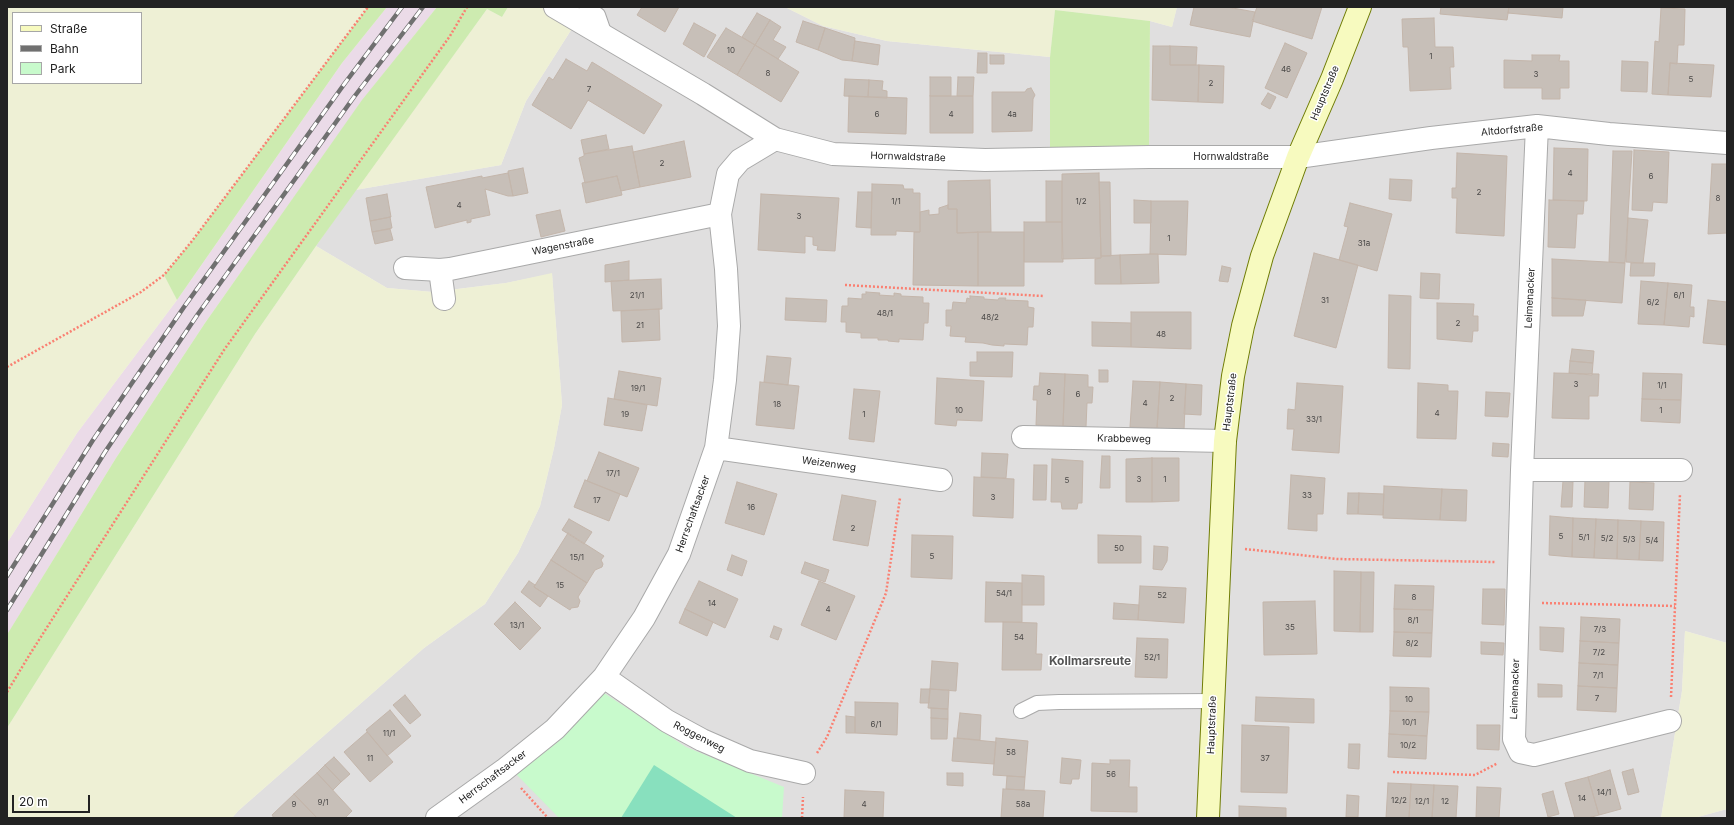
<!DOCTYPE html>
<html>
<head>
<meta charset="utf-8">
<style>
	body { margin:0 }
	#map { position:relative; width:1734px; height:825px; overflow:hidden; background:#f2efe9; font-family:Inter,sans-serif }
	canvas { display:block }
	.frame { position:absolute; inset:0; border:8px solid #222; pointer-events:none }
	.legend { position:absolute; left:12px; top:12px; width:130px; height:72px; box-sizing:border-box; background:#fff; border:1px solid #a7a7a7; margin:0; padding:5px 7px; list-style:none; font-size:12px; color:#222 }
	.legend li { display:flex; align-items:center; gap:8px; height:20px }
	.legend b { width:20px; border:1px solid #a7a7a7 }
	.scale { position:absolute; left:12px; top:795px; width:78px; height:18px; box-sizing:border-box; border:2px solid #222; border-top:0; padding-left:5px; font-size:12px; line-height:14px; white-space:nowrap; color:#222; -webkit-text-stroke:3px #fff; paint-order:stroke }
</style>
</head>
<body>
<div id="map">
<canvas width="1734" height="825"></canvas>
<div class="frame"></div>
<ul class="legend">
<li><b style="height:5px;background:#f7fabf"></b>Straße</li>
<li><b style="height:5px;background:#707070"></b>Bahn</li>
<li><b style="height:11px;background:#c8facc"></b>Park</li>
</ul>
<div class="scale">20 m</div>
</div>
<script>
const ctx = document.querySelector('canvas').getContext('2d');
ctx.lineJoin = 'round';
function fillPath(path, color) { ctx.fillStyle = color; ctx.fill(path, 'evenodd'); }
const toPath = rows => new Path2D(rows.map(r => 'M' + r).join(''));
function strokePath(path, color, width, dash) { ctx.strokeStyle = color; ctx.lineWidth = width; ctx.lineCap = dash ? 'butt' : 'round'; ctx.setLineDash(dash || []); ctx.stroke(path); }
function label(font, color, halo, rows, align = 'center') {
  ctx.font = font + ' Inter,sans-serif'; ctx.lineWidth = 3; ctx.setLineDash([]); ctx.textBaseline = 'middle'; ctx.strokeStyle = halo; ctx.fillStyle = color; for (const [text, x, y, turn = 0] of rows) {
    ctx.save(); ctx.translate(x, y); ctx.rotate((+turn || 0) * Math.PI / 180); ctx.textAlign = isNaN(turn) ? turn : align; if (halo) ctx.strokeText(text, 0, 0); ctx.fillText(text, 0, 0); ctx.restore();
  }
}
const residential = toPath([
	[567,7,785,7,823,26,887,41,1050,57,1050,159,1149,157,1150,21,1172,27,1177,7,1727,7,1727,643,1685,631,1682,691,1661,818,232,818,238,811,424,648,485,604,518,553,540,506,554,448,562,405,552,274,506,283,433,292,387,288,316,246,355,190,501,165,526,101,580,16],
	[1727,809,1727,818,1694,818]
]);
const industrial = toPath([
	[387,7,437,7,362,101,205,323,116,458,7,635,7,543,77,433,177,300,342,63]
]);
const farmland = toPath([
	[7,7,368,7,192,241,165,274,177,300,77,433,7,543],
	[13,13,141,13,141,83,13,83],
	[508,7,541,7,573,27,526,101,501,165,355,190,487,9,502,17],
	[785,7,1177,7,1172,27,1150,21,1055,10,1050,57,887,41,823,26],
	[316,246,387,288,433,292,506,283,552,273,562,405,554,448,540,506,518,553,485,604,424,648,238,811,232,818,7,818,7,728,255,334],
	[1685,631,1727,643,1727,809,1694,818,1661,818,1682,691]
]);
const grass = toPath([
	[368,7,387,7,342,63,177,300,164,275,192,241],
	[437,7,508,7,502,17,487,9,316,246,255,334,7,728,8,633,116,458,205,323,362,100],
	[1055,10,1150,21,1149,157,1050,159,1050,57]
]);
const park = toPath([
	[604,693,686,747,784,787,782,818,559,818,516,774,559,741]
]);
const pitch = toPath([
	[654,765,737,818,621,818]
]);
const building = toPath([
	[642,7,679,7,665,32,637,15,642,7],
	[1194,7,1227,7,1255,12,1250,37,1190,25,1194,7],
	[1257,7,1322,7,1312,39,1252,21,1257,7],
	[1441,7,1509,7,1507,20,1440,14,1441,7],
	[1509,7,1563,7,1562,18,1508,13,1509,7],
	[1661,8,1685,9,1684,45,1678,45,1677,64,1670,63,1668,95,1652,94,1655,41,1659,42,1661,8],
	[757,13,770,20,755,45,742,37,757,13],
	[1434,18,1435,47,1453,47,1454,67,1450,67,1451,89,1410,91,1408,47,1403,47,1402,19,1434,18],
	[770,20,781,27,773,40,786,47,778,59,755,45,770,20],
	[803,21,825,28,818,50,796,42,803,21],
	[694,23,716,35,704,57,683,44,694,23],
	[726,28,755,45,737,75,707,57,726,28],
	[825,28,855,38,852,61,842,60,818,50,825,28],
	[855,41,880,45,878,65,852,61,855,41],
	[1285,43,1307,53,1287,98,1265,88,1285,43],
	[755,45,799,72,781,102,737,75,755,45],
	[1153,46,1170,46,1170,65,1199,65,1198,102,1152,100,1153,46],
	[1170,46,1197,47,1196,65,1170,65,1170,46],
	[978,53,987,53,987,73,977,73,978,53],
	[990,55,1004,55,1004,64,990,64,990,55],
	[1532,55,1560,55,1559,61,1569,61,1569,88,1560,88,1560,99,1542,99,1542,88,1504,88,1504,60,1532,61,1532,55],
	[566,59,587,71,592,62,662,105,644,134,588,100,571,129,532,105,549,77,553,80,566,59],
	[1622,61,1648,62,1647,92,1621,91,1622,61],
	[1670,63,1714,65,1711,97,1668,95,1670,63],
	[1199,65,1224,66,1223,103,1198,102,1199,65],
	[930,77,951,77,951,96,930,96,930,77],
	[958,77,974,77,973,96,957,96,958,77],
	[845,79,869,80,868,97,844,96,845,79],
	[869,80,883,81,882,90,887,91,887,98,868,97,869,80],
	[1031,88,1035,95,1033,99,1032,131,992,132,992,92,1025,92,1027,89,1031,88],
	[1268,93,1276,97,1270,109,1261,104,1268,93],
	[849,96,907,98,906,134,848,132,849,96],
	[930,96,973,96,973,133,930,133,930,96],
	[606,135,609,149,584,154,581,140,606,135],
	[684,141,691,177,640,187,633,152,684,141],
	[632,146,640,187,621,191,617,176,585,183,579,158,584,156,584,154,632,146],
	[1554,148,1588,149,1587,201,1553,200,1554,148],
	[1634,150,1669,152,1667,203,1653,202,1652,211,1632,210,1634,150],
	[1613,151,1632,151,1625,263,1609,262,1613,151],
	[1457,153,1507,156,1504,236,1456,233,1457,198,1452,198,1452,188,1456,188,1457,153],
	[1712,164,1727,164,1727,233,1708,234,1712,164],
	[523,168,528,193,513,196,508,171,523,168],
	[508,173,513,196,508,196,485,189,490,215,471,219,471,222,467,223,467,220,435,228,426,187,482,176,482,178,508,173],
	[1099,173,1101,258,1062,259,1062,174,1099,173],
	[617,176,622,195,586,203,582,183,617,176],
	[1390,179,1412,180,1411,201,1389,199,1390,179],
	[990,180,991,232,957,233,957,209,948,209,948,181,990,180],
	[1046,181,1062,181,1062,222,1046,222,1046,181],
	[1099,182,1110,182,1111,256,1101,256,1099,182],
	[872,184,903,185,904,189,913,189,913,193,920,193,920,232,896,231,896,235,871,235,872,184],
	[858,192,872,192,871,228,856,227,858,192],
	[387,194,391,217,370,221,366,198,387,194],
	[761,194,839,198,835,251,817,250,818,246,813,245,813,237,805,236,805,253,758,250,761,194],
	[1134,200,1151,201,1151,223,1134,223,1134,200],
	[1549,200,1584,201,1583,214,1577,214,1575,248,1548,247,1549,200],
	[1151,201,1188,201,1186,255,1150,254,1151,201],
	[1350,203,1392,214,1377,271,1339,260,1348,227,1344,226,1350,203],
	[948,205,948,209,957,209,957,233,978,232,978,286,913,285,914,232,920,232,920,212,929,210,929,215,939,214,939,208,948,205],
	[560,210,565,231,541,237,536,215,560,210],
	[390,217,392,228,372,232,370,221,390,217],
	[1628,218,1648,220,1643,263,1626,262,1628,218],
	[1024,222,1062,222,1063,262,1024,262,1024,222],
	[390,229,393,240,375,244,372,232,390,229],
	[978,232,1024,232,1024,286,978,286,978,232],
	[1314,253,1358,265,1336,348,1294,336,1314,253],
	[1150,254,1158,254,1159,283,1121,284,1120,255,1150,254],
	[1120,255,1121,284,1095,284,1095,259,1101,258,1101,256,1120,255],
	[1552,259,1625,263,1622,303,1552,298,1552,259],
	[629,261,629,280,605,282,605,265,629,261],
	[1631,263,1655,263,1654,276,1630,276,1631,263],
	[1222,266,1231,268,1228,282,1219,281,1222,266],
	[1421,273,1440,274,1439,299,1420,298,1421,273],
	[661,279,662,309,613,311,611,281,661,279],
	[1641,281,1668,283,1664,325,1638,324,1641,281],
	[1668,283,1692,285,1690,307,1694,307,1694,317,1690,316,1689,327,1664,325,1668,283],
	[866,292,880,293,879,295,894,296,894,293,901,294,901,296,923,297,923,303,929,303,928,323,924,323,923,340,899,339,899,342,888,341,888,340,878,340,878,338,861,338,861,333,846,332,846,322,841,322,842,306,848,306,848,298,862,299,862,294,866,294,866,292],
	[1389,295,1411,296,1410,369,1388,368,1389,295],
	[970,296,984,297,984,299,998,300,999,298,1006,298,1005,300,1028,301,1028,307,1034,308,1033,327,1028,327,1027,345,1004,344,1004,346,992,345,983,343,965,342,966,337,950,336,951,326,946,326,946,310,952,310,953,302,966,303,967,298,970,299,970,296],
	[786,298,827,300,826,322,785,320,786,298],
	[1552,298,1586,300,1583,316,1552,316,1552,298],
	[1708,300,1727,302,1727,345,1703,343,1708,300],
	[1437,303,1474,304,1473,316,1478,316,1478,331,1473,331,1472,342,1437,339,1437,303],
	[659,309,660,340,622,342,621,311,659,309],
	[1131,312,1191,312,1191,349,1131,347,1131,312],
	[1092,322,1131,323,1131,347,1092,346,1092,322],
	[1572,349,1594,351,1593,363,1570,361,1572,349],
	[977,352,1013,352,1012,377,970,376,970,362,977,362,977,352],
	[767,356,791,358,788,385,764,382,767,356],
	[1570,361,1593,363,1592,375,1569,373,1570,361],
	[1099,370,1108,370,1108,382,1099,382,1099,370],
	[619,371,661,378,657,406,614,399,619,371],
	[1040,373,1065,374,1063,426,1036,425,1037,400,1033,400,1034,386,1039,386,1040,373],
	[1554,373,1599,374,1598,396,1589,396,1589,419,1552,418,1554,373],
	[1643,373,1682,374,1681,400,1642,399,1643,373],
	[1065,374,1088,375,1088,387,1093,387,1092,403,1087,403,1086,427,1063,426,1065,374],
	[937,378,984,381,982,421,957,420,956,426,935,424,937,378],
	[1133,381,1160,382,1157,428,1130,427,1133,381],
	[760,382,799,386,794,429,756,425,760,382],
	[1160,382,1186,384,1184,430,1157,428,1160,382],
	[1297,383,1343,386,1339,453,1292,450,1294,429,1287,429,1288,409,1295,410,1297,383],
	[1418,383,1448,385,1448,391,1458,391,1456,439,1417,438,1418,383],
	[1186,384,1202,385,1201,415,1184,414,1186,384],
	[854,389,880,391,874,442,849,439,854,389],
	[1486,392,1510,393,1508,417,1485,416,1486,392],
	[608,398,647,405,642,431,604,425,608,398],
	[1642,399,1681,400,1680,423,1641,421,1642,399],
	[1493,443,1509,444,1508,457,1492,456,1493,443],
	[599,452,639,468,627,497,587,481,599,452],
	[982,453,1008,454,1006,478,981,477,982,453],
	[1102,456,1110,456,1110,488,1100,488,1102,456],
	[1152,458,1152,502,1126,502,1126,459,1152,458],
	[1152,458,1179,458,1179,501,1152,502,1152,458],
	[1052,459,1083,461,1082,503,1078,503,1077,509,1062,509,1061,502,1051,502,1052,459],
	[1034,465,1047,465,1046,500,1033,500,1034,465],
	[1291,475,1325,478,1323,514,1317,514,1317,531,1288,529,1291,475],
	[974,477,1014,479,1013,518,973,516,974,477],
	[585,480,620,494,609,521,574,507,585,480],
	[1585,480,1609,481,1608,508,1584,507,1585,480],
	[1563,481,1573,482,1572,507,1561,507,1563,481],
	[737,482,777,494,764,535,725,523,737,482],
	[1630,482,1654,483,1653,510,1629,509,1630,482],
	[1384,486,1442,489,1440,520,1383,518,1384,486],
	[1442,489,1467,490,1466,521,1440,520,1442,489],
	[1348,493,1359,493,1358,514,1347,514,1348,493],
	[1359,493,1384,494,1383,515,1358,514,1359,493],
	[842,495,876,501,868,546,833,540,842,495],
	[1550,516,1573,518,1572,557,1549,555,1550,516],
	[1573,518,1596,519,1594,558,1572,557,1573,518],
	[569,519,592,532,584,544,562,530,569,519],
	[1596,519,1618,520,1617,559,1594,558,1596,519],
	[1618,520,1641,521,1639,560,1617,559,1618,520],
	[1641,521,1664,522,1663,561,1639,560,1641,521],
	[568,533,604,556,601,560,603,564,602,567,595,570,587,583,551,560,568,533],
	[912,535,953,536,952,579,911,577,912,535],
	[1098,535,1141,536,1141,563,1098,563,1098,535],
	[1154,546,1168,547,1167,561,1162,570,1153,569,1154,546],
	[732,555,747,561,742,576,727,570,732,555],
	[551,560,587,583,578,597,580,601,578,607,571,608,570,610,534,587,551,560],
	[805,562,829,570,825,582,801,573,805,562],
	[1334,571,1361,572,1360,632,1334,631,1334,571],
	[1361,572,1374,572,1373,632,1360,632,1361,572],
	[1022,575,1044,576,1044,605,1022,605,1022,575],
	[529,581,535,585,534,587,548,596,540,607,521,592,529,581],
	[699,581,738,599,725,628,685,609,699,581],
	[819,581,855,596,836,640,801,625,819,581],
	[986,582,1022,583,1022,622,985,622,986,582],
	[1395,585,1434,586,1433,610,1394,609,1395,585],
	[1140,586,1186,588,1184,623,1138,620,1140,586],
	[1483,589,1505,589,1504,625,1482,624,1483,589],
	[1315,601,1317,654,1264,655,1263,602,1315,601],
	[515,602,541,628,520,650,494,624,515,602],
	[1114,603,1139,605,1138,620,1113,619,1114,603],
	[685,609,713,622,707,636,679,623,685,609],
	[1394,609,1433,610,1432,633,1394,632,1394,609],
	[1581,617,1620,619,1619,643,1580,641,1581,617],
	[1003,622,1037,623,1036,654,1042,654,1041,670,1002,670,1003,622],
	[774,626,782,629,778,640,770,637,774,626],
	[1540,627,1564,628,1563,652,1540,650,1540,627],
	[1394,632,1432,633,1431,657,1393,656,1394,632],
	[1137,638,1168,639,1167,678,1135,677,1137,638],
	[1580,641,1619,643,1618,665,1579,663,1580,641],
	[1481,642,1504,643,1503,655,1481,654,1481,642],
	[932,661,958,663,956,691,930,689,932,661],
	[1579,663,1618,665,1617,688,1578,686,1579,663],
	[1538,684,1562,685,1562,697,1538,697,1538,684],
	[1578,686,1617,688,1616,712,1577,710,1578,686],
	[1390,687,1429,688,1429,712,1390,711,1390,687],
	[921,689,930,689,929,703,920,703,921,689],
	[930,689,949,690,948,709,928,708,930,689],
	[405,695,421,715,410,724,393,705,405,695],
	[1256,697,1314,699,1314,723,1255,721,1256,697],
	[855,702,898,703,897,735,855,733,855,702],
	[931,708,948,709,948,719,931,718,931,708],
	[390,710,411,736,387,756,366,730,390,710],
	[1390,711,1429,712,1427,736,1389,734,1390,711],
	[960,713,981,715,980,740,957,738,960,713],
	[846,716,855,717,855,733,846,733,846,716],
	[931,718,948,719,947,739,931,739,931,718],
	[1242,725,1289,727,1287,793,1241,792,1242,725],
	[1477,725,1500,725,1499,750,1477,749,1477,725],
	[367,732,393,762,370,782,344,752,367,732],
	[1389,734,1427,736,1426,759,1388,757,1389,734],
	[954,738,996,742,994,764,952,761,954,738],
	[996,738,1028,741,1025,777,993,775,996,738],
	[1349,744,1360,744,1359,769,1348,768,1349,744],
	[334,757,350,774,341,782,325,765,334,757],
	[1062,758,1081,760,1079,779,1072,779,1071,784,1060,783,1062,758],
	[1110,760,1130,760,1129,787,1137,787,1137,812,1091,811,1092,763,1110,764,1110,760],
	[325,765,341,782,333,790,317,773,325,765],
	[1633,769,1639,792,1628,795,1622,772,1633,769],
	[1610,770,1621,809,1599,815,1588,777,1610,770],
	[317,773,352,811,345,818,317,818,294,794,317,773],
	[947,773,963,773,963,786,947,785,947,773],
	[1007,776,1025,777,1024,790,1006,789,1007,776],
	[1588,777,1599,815,1588,818,1575,818,1565,783,1588,777],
	[1388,783,1411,784,1409,818,1386,818,1388,783],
	[1411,784,1434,785,1432,818,1409,818,1411,784],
	[1434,785,1458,786,1456,818,1432,818,1434,785],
	[1477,787,1501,788,1499,818,1476,818,1477,787],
	[1003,789,1045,791,1043,818,1001,818,1003,789],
	[845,790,884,792,883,818,844,818,845,790],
	[1553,791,1559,814,1548,817,1542,794,1553,791],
	[294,794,317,818,274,818,272,815,294,794],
	[1347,795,1359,796,1358,817,1346,817,1347,795],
	[1239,806,1286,808,1286,818,1239,818,1239,806]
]);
const path = toPath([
	[845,285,1043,296],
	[7,367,141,292,164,275,192,241,368,7],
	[1245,549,1337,559,1495,562],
	[1542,603,1675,606],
	[7,692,30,654,224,350,450,36,467,7],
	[1671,697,1680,494],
	[817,753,827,737,886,593,900,498],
	[1393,772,1475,775,1498,763],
	[521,788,548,818],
	[802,818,803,797]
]);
const lane = toPath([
	[586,7,598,15,606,38],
	[1021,711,1037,703,1059,702,1213,701]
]);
const street = toPath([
	[555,7,703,94,775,139,833,154,985,160,1149,157,1298,157,1431,138,1537,126,1609,134,1727,143],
	[1537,126,1522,470,1514,739,1520,752,1534,755,1670,721],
	[405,268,440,270,450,269,720,214],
	[440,270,444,299],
	[1023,437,1225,441],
	[716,448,941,480],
	[1522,470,1681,470],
	[604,677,667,721,702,740,750,761,804,773],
	[437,818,504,770,555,729,604,677,644,618,679,554,716,448,725,380,729,326,726,269,720,214,728,174,740,160,775,139]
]);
const secondary = toPath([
	[1208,818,1225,441,1233,376,1243,326,1262,256,1298,157,1332,79,1360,7]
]);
const rail = toPath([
	[7,576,93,440,184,307,345,83,402,7],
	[7,610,105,452,198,314,354,97,423,7]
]);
const numberNames = [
	["10",731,51],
	["1",1431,57],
	["46",1286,70],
	["8",768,74],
	["3",1536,75],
	["5",1691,80],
	["2",1211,84],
	["7",589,90],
	["6",877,115],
	["4",951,115],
	["4a",1012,115],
	["2",662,164],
	["4",1570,174],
	["6",1651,177],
	["2",1479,193],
	["8",1718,199],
	["1/1",896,202],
	["1/2",1081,202],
	["4",459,206],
	["3",799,217],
	["1",1169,239],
	["31a",1364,244],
	["21/1",637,296],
	["6/1",1679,296],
	["31",1325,301],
	["6/2",1653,303],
	["48/1",885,314],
	["48/2",990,318],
	["2",1458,324],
	["21",640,326],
	["48",1161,335],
	["3",1576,385],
	["1/1",1662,386],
	["19/1",638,389],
	["8",1049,393],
	["6",1078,395],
	["2",1172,399],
	["4",1145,404],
	["18",777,405],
	["10",959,411],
	["1",1661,411],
	["4",1437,414],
	["19",625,415],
	["1",864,415],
	["33/1",1314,420],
	["17/1",613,474],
	["3",1139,480],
	["1",1165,480],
	["5",1067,481],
	["33",1307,496],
	["3",993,498],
	["17",597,501],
	["16",751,508],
	["2",853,529],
	["5",1561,537],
	["5/1",1584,538],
	["5/2",1607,539],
	["5/3",1629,540],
	["5/4",1652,541],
	["50",1119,549],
	["5",932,557],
	["15/1",577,558],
	["15",560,586],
	["54/1",1004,594],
	["52",1162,596],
	["8",1414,598],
	["14",712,604],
	["4",828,610],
	["8/1",1413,621],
	["13/1",517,626],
	["35",1290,628],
	["7/3",1600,630],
	["54",1019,638],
	["8/2",1412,644],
	["7/2",1599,653],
	["52/1",1152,658],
	["7/1",1598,676],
	["7",1597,699],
	["10",1409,700],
	["10/1",1409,723],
	["6/1",876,725],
	["11/1",389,734],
	["10/2",1408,746],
	["58",1011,753],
	["11",370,759],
	["37",1265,759],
	["56",1111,775],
	["14/1",1604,793],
	["14",1582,799],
	["12/2",1399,801],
	["12/1",1422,802],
	["12",1445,802],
	["9/1",323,803],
	["9",294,805],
	["4",864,805],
	["58a",1023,805]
];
const streetNames = [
	["Hauptstraße",1325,93,-67],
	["Altdorfstraße",1512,130,-5],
	["Hornwaldstraße",908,157,2],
	["Hornwaldstraße",1231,157],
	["Wagenstraße",563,246,-11],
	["Leimenacker",1530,298,-87],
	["Hauptstraße",1230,402,-83],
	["Krabbeweg",1124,439,1],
	["Weizenweg",829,464,8],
	["Herrschaftsacker",693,514,-70],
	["Leimenacker",1515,689,-88],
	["Hauptstraße",1212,725,-88],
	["Roggenweg",699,737,27],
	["Herrschaftsacker",493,777,-37]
];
const quarterNames = [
	["Kollmarsreute",1090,661]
];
fillPath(residential, '#e0dfdf');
fillPath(industrial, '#ebdbe8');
fillPath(farmland, '#eef0d5');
fillPath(grass, '#cdebb0');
fillPath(park, '#c8facc');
fillPath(pitch, '#88e0be');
fillPath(building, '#c7bfb8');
strokePath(building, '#c4b6ab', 1);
strokePath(lane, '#a9a9a9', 16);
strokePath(street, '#a9a9a9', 24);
strokePath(secondary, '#707d05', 24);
strokePath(path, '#fa8072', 2.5, [2, 2]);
strokePath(lane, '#fff', 14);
strokePath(street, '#fff', 22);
strokePath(secondary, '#f7fabf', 22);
strokePath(rail, '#707070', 4.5);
strokePath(rail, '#fff', 3, [9]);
label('8px', '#4b4948', null, numberNames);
label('10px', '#222', '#fff', streetNames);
label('bold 12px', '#555', '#fff', quarterNames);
</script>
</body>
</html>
